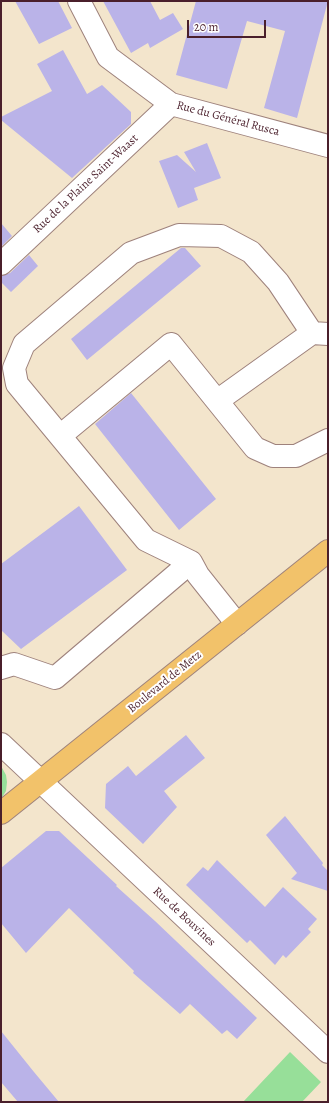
<!DOCTYPE html>
<html>
<head>
<meta charset="utf-8">
<style>
	body { margin:0 }
	#map { position:relative; width:329px; height:1103px; overflow:hidden; background:#f3e5cc; font-family:Alegreya,serif }
	canvas { display:block }
	.frame { position:absolute; inset:0; border:2px solid #4a1f2b; pointer-events:none }
	.scale { position:absolute; left:187px; top:20px; width:79px; height:18px; box-sizing:border-box; border:2px solid #4a1f2b; border-top:0; padding-left:5px; font-size:12px; line-height:14px; white-space:nowrap; color:#4a1f2b; -webkit-text-stroke:3px #fff; paint-order:stroke }
</style>
</head>
<body>
<div id="map">
<canvas width="329" height="1103"></canvas>
<div class="frame"></div>
<div class="scale">20 m</div>
</div>
<script>
const ctx = document.querySelector('canvas').getContext('2d');
ctx.lineJoin = 'round';
function fillPath(path, color) { ctx.fillStyle = color; ctx.fill(path, 'evenodd'); }
const toPath = rows => new Path2D(rows.map(r => 'M' + r).join(''));
function strokePath(path, color, width, dash) { ctx.strokeStyle = color; ctx.lineWidth = width; ctx.lineCap = dash ? 'butt' : 'round'; ctx.setLineDash(dash || []); ctx.stroke(path); }
function label(font, color, halo, rows, align = 'center') {
  ctx.font = font + ' Alegreya,serif'; ctx.lineWidth = 4; ctx.setLineDash([]); ctx.textBaseline = 'middle'; ctx.strokeStyle = halo; ctx.fillStyle = color; for (const [text, x, y, turn = 0] of rows) {
    ctx.save(); ctx.translate(x, y); ctx.rotate((+turn || 0) * Math.PI / 180); ctx.textAlign = isNaN(turn) ? turn : align; if (halo) ctx.strokeText(text, 0, 0); ctx.fillText(text, 0, 0); ctx.restore();
  }
}
const green = toPath([
	[1,766,6,775,7,782,6,791,1,799],
	[290,1052,321,1082,302,1102,243,1102]
]);
const building = toPath([
	[15,1,58,1,72,28,39,44],
	[103,1,150,1,160,20,173,13,183,29,150,48,148,43,131,53],
	[196,1,328,1,297,118,264,108,285,31,247,21,227,89,176,75],
	[63,50,87,94,102,85,131,112,131,124,72,178,1,120,1,117,52,91,37,64],
	[207,143,221,178,194,188,198,200,178,208,159,161,177,155,196,172,184,152],
	[1,223,12,236,1,247],
	[181,248,185,248,201,266,87,360,71,339],
	[29,255,38,266,11,292,1,282,1,276,10,273],
	[131,393,216,499,179,530,95,424],
	[79,506,127,570,21,649,1,630,1,564],
	[186,735,205,758,164,791,177,807,143,844,105,808,106,784,128,766,136,776],
	[285,816,323,863,322,865,328,871,328,891,291,879,297,873,266,835],
	[46,831,59,831,117,885,116,886,155,921,257,1018,237,1039,227,1030,222,1034,190,1004,180,1014,133,973,134,971,69,908,26,953,1,923,1,868],
	[217,860,265,907,283,887,317,919,308,929,311,932,286,958,283,955,275,965,250,940,247,943,186,885,203,867,208,871],
	[1,1031,34,1072,59,1102,18,1102,1,1082]
]);
const minor = toPath([
	[79,1,108,57,171,104,328,146],
	[1,264,171,104],
	[217,401,312,333],
	[60,436,171,344,255,448,273,456,296,456,328,440],
	[237,624,198,575,191,562,146,540,17,384,14,368,24,344,131,253,179,235,221,236,251,252,278,282,312,333,328,334],
	[1,668,14,664,55,678,191,562],
	[1,744,328,1052]
]);
const major = toPath([
	[1,813,328,551]
]);
const streetNames = [
	["Rue du Général Rusca",228,119,15],
	["Rue de la Plaine Saint-Waast",86,184,-43],
	["Boulevard de Metz",165,682,-39],
	["Rue de Bouvines",184,917,43]
];
fillPath(green, '#97df99');
fillPath(building, '#bab3e8');
strokePath(minor, '#9e827c', 24);
strokePath(major, '#9e827c', 24);
strokePath(minor, '#fff', 22);
strokePath(major, '#f2c26a', 22);
label('12px', '#4a1f2b', '#fff', streetNames);
</script>
</body>
</html>
